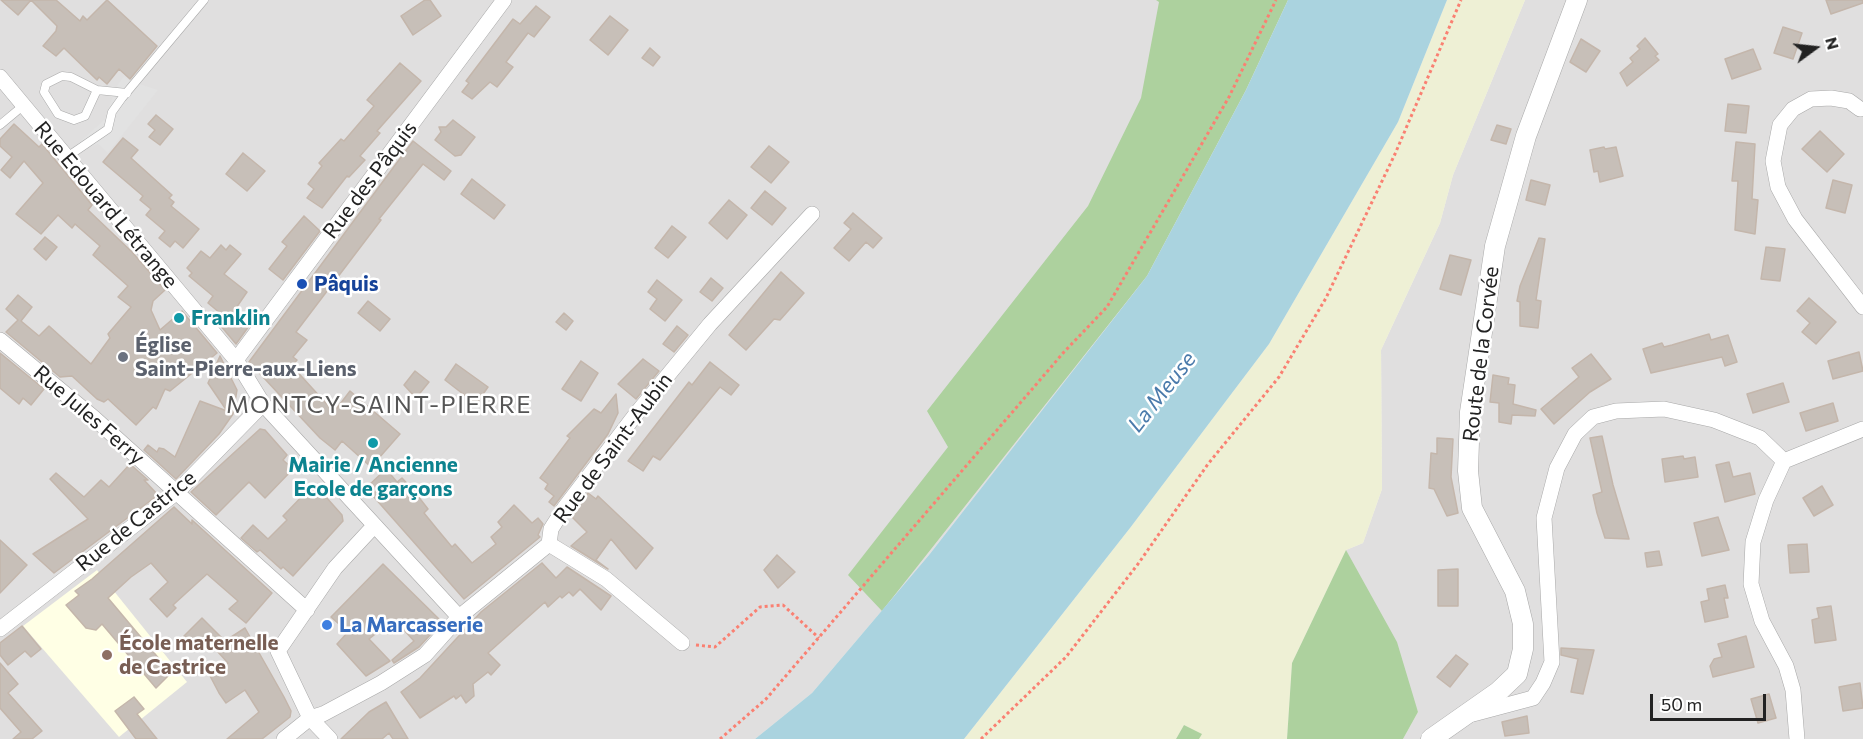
<!DOCTYPE html>
<html>
<head>
<meta charset="utf-8">
<style>
	body { margin:0 }
	#map { position:relative; width:1863px; height:739px; overflow:hidden; background:#f2efe9; font-family:Commissioner,sans-serif }
	canvas { display:block }
	.north { position:absolute; left:1785px; top:18px; width:60px; height:60px; -webkit-text-stroke:4px #fff; paint-order:stroke; rotate:75deg; font-size:16px; font-weight:700; line-height:24px; text-align:center; color:#222 }
	.north::after { content:''; display:block; margin:auto; width:21px; height:27px; background:#222; clip-path:polygon(50% 0,100% 100%,50% 72%,0 100%) }
	.scale { position:absolute; left:1650px; top:694px; width:116px; height:27px; box-sizing:border-box; border:3px solid #222; border-top:0; padding-left:8px; font-size:18px; line-height:21px; white-space:nowrap; color:#222; -webkit-text-stroke:4px #fff; paint-order:stroke }
</style>
</head>
<body>
<div id="map">
<canvas width="1863" height="739"></canvas>
<div class="north">N</div>
<div class="scale">50 m</div>
</div>
<script>
const ctx = document.querySelector('canvas').getContext('2d');
ctx.lineJoin = 'round';
function fillPath(path, color) { ctx.fillStyle = color; ctx.fill(path, 'evenodd'); }
const toPath = rows => new Path2D(rows.map(r => 'M' + r).join(''));
function strokePath(path, color, width, dash) { ctx.strokeStyle = color; ctx.lineWidth = width; ctx.lineCap = dash ? 'butt' : 'round'; ctx.setLineDash(dash || []); ctx.stroke(path); }
function label(font, color, halo, rows, align = 'center') {
  ctx.font = font + ' Commissioner,sans-serif'; ctx.lineWidth = 5; ctx.setLineDash([]); ctx.textBaseline = 'middle'; ctx.strokeStyle = halo; ctx.fillStyle = color; for (const [text, x, y, turn = 0] of rows) {
    ctx.save(); ctx.translate(x, y); ctx.rotate((+turn || 0) * Math.PI / 180); ctx.textAlign = isNaN(turn) ? turn : align; if (halo) ctx.strokeText(text, 0, 0); ctx.fillText(text, 0, 0); ctx.restore();
  }
}
const residential = toPath([
	[0,0,1288,0,1246,90,1147,276,929,555,812,693,755,739,0,739],
	[1525,0,1863,0,1863,739,1403,739,1418,712,1346,550,1363,543,1382,489,1381,350,1440,223,1453,175]
]);
const education = toPath([
	[97,570,187,682,119,737,23,626]
]);
const farmland = toPath([
	[1447,0,1525,0,1453,175,1440,223,1381,350,1382,489,1363,543,1346,550,1292,663,1287,739,1199,739,1201,734,1184,725,1176,739,964,739,1130,528,1269,344,1398,122]
]);
const forest = toPath([
	[1156,0,1288,0,1246,90,1147,276,882,611,848,575,948,447,927,411,1088,206,1141,98,1159,2],
	[1346,550,1397,642,1418,712,1403,739,1287,739,1292,663],
	[1184,725,1202,734,1199,739,1176,739]
]);
const parking = toPath([
	[124,76,130,81,158,90,108,153,98,144,78,151,74,147,105,119,116,87]
]);
const water = toPath([
	[1288,0,1447,0,1398,122,1269,344,1130,528,964,739,755,739,812,693,929,555,1147,276,1246,90]
]);
const building = toPath([
	[1,0,56,0,80,21,83,16,87,20,107,0,157,46,130,79,119,69,107,84,99,77,97,80,64,48,56,56,43,46,56,31,57,26,31,0,18,15,1,0],
	[425,0,430,0,441,16,413,35,401,16,425,0],
	[1826,0,1863,0,1863,3,1831,14,1826,0],
	[536,6,550,17,534,37,528,33,506,62,513,67,497,87,490,82,472,99,462,92,469,83,466,81,513,19,520,24,536,6],
	[610,16,628,30,608,55,590,40,610,16],
	[1783,27,1802,33,1793,59,1774,53,1783,27],
	[1645,38,1658,54,1655,56,1659,60,1627,86,1620,73,1633,62,1630,58,1640,49,1637,46,1645,38],
	[1581,39,1600,51,1586,72,1570,62,1581,39],
	[650,48,660,57,653,66,642,58,650,48],
	[1753,49,1761,69,1732,79,1725,59,1753,49],
	[400,63,421,81,377,131,380,133,360,156,365,160,349,177,347,176,322,208,307,198,314,189,308,184,322,166,319,163,341,139,344,141,374,106,367,100,400,63],
	[1728,104,1749,106,1746,133,1725,131,1728,104],
	[156,115,173,129,160,145,149,137,155,130,148,124,156,115],
	[453,120,475,137,461,155,455,156,435,140,441,132,439,127,446,127,453,120],
	[14,124,39,147,42,144,92,205,88,210,132,252,165,290,153,301,151,310,160,330,182,311,217,353,170,391,165,389,156,409,153,407,136,425,108,399,104,402,97,399,72,376,60,377,6,332,18,320,6,309,18,295,32,307,21,321,39,336,49,326,91,364,110,338,108,334,131,307,118,297,128,286,93,255,100,246,75,224,72,228,58,215,41,234,16,214,43,183,24,161,10,178,1,170,12,157,0,146,0,139,14,124],
	[1497,125,1511,129,1506,144,1491,140,1497,125],
	[1820,131,1844,154,1827,172,1802,149,1820,131],
	[123,138,138,150,131,158,172,195,169,198,174,202,171,206,199,229,183,248,175,241,170,247,159,238,165,231,146,215,151,209,140,200,143,196,103,162,123,138],
	[413,141,451,171,444,180,423,164,379,219,381,220,296,332,307,340,293,357,297,360,292,366,334,412,350,391,400,434,371,467,342,441,335,450,320,438,249,362,413,141],
	[1736,142,1755,144,1752,199,1758,200,1755,234,1735,230,1738,181,1732,181,1736,142],
	[769,146,789,162,771,183,751,167,769,146],
	[1604,147,1605,149,1616,147,1623,176,1600,182,1598,171,1594,172,1590,150,1604,147],
	[243,153,265,171,247,191,226,174,243,153],
	[472,179,505,205,494,219,461,194,472,179],
	[1531,180,1550,185,1545,205,1526,200,1531,180],
	[1833,180,1852,185,1845,213,1826,208,1833,180],
	[765,191,786,208,772,225,751,208,765,191],
	[729,200,747,215,727,239,709,223,729,200],
	[853,213,882,238,873,248,866,242,849,261,834,248,851,229,844,223,853,213],
	[304,216,320,231,283,280,269,269,287,246,282,242,304,216],
	[672,226,686,237,668,258,655,248,672,226],
	[45,237,57,247,46,260,34,249,45,237],
	[1539,238,1545,239,1536,300,1541,301,1538,328,1520,326,1520,302,1517,301,1520,286,1539,238],
	[221,245,226,250,230,245,241,254,224,274,247,292,234,311,249,326,236,344,215,319,220,313,208,303,213,296,189,276,192,273,187,268,201,251,210,258,221,245],
	[1766,247,1785,249,1780,281,1761,279,1766,247],
	[1450,255,1471,260,1461,295,1440,289,1450,255],
	[781,272,804,293,780,320,774,319,746,350,729,335,781,272],
	[711,278,723,288,712,301,700,292,711,278],
	[657,280,682,300,665,321,650,309,657,299,648,292,657,280],
	[1809,298,1836,322,1816,344,1802,332,1810,323,1797,311,1809,298],
	[368,301,390,319,380,331,358,313,368,301],
	[564,313,573,321,566,330,556,322,564,313],
	[677,326,688,335,674,352,663,344,677,326],
	[1709,334,1711,340,1728,335,1737,362,1725,366,1722,357,1651,373,1643,349,1662,343,1664,347,1672,345,1709,334],
	[1859,352,1863,371,1833,379,1828,361,1859,352],
	[0,353,44,389,31,405,23,398,19,404,0,388,0,353],
	[1591,354,1611,379,1590,392,1554,424,1541,409,1579,377,1572,368,1591,354],
	[220,356,237,390,233,414,219,434,176,479,144,450,148,445,157,452,159,448,164,449,175,457,200,401,227,411,208,383,220,356],
	[643,359,659,371,636,399,618,384,643,359],
	[581,361,598,373,581,401,562,389,581,361],
	[710,362,739,385,731,395,720,387,660,460,653,456,643,471,628,461,689,382,692,385,710,362],
	[456,364,488,387,476,404,445,380,456,364],
	[415,371,429,382,416,398,404,385,415,371],
	[1493,375,1509,378,1508,384,1515,385,1513,404,1536,410,1535,416,1512,415,1511,424,1499,422,1499,403,1490,402,1493,375],
	[1783,383,1789,402,1753,413,1747,394,1783,383],
	[616,394,618,413,608,434,554,506,549,502,554,496,545,489,548,484,540,478,570,438,567,436,594,409,601,413,616,394],
	[1833,403,1838,421,1806,431,1800,413,1833,403],
	[260,429,265,430,287,455,283,460,293,469,265,498,249,482,216,515,191,492,260,429],
	[1602,436,1613,485,1629,539,1605,538,1597,513,1593,495,1602,492,1590,438,1602,436],
	[1437,438,1453,439,1451,477,1458,513,1447,516,1434,489,1429,488,1431,453,1437,454,1437,438],
	[1683,456,1684,459,1695,457,1698,477,1665,482,1662,459,1683,456],
	[1729,462,1733,477,1750,473,1755,494,1725,502,1716,465,1729,462],
	[130,464,148,480,144,480,158,495,54,573,33,554,88,519,50,479,56,473,84,497,101,480,109,487,130,464],
	[386,469,397,482,402,478,414,491,428,509,424,513,437,529,452,547,455,544,472,563,496,544,491,537,502,527,498,522,514,505,532,523,538,518,543,524,538,535,540,537,464,599,366,488,386,469],
	[1822,486,1833,505,1814,516,1803,498,1822,486],
	[311,487,324,499,326,497,342,515,343,521,293,576,283,567,281,569,260,550,257,552,241,538,253,525,268,539,287,520,283,516,311,487],
	[588,493,596,499,598,496,653,548,636,569,611,539,596,560,608,569,571,546,587,532,571,516,588,493],
	[174,507,192,524,192,520,272,593,246,623,229,609,238,601,207,574,173,605,176,608,167,617,150,599,168,582,151,563,131,577,108,598,171,673,156,688,102,624,96,630,86,628,66,605,79,595,75,591,92,579,174,507],
	[1718,517,1729,550,1702,556,1694,523,1718,517],
	[0,540,27,565,0,593,0,540],
	[1807,544,1809,572,1790,573,1788,545,1807,544],
	[1659,551,1662,565,1647,567,1645,553,1659,551],
	[777,555,795,572,778,588,764,570,777,555],
	[542,563,556,578,567,567,611,596,601,610,580,589,573,596,569,592,562,598,560,596,548,607,545,602,488,653,500,665,491,675,488,672,473,684,474,696,466,703,461,695,456,699,454,696,420,718,401,692,420,678,481,612,542,563],
	[383,564,442,622,419,647,394,663,392,660,414,641,394,619,369,639,390,661,366,676,337,644,348,632,331,617,383,564],
	[1458,569,1458,606,1438,606,1438,570,1458,569],
	[1725,585,1728,598,1724,598,1728,617,1705,622,1701,602,1709,600,1707,589,1725,585],
	[1831,606,1836,640,1815,643,1812,620,1819,618,1817,608,1831,606],
	[202,618,225,641,245,628,284,697,291,711,290,717,262,739,227,739,259,712,245,690,226,703,219,693,209,674,228,663,206,639,196,649,184,636,202,618],
	[22,626,41,649,31,657,25,651,8,665,0,655,0,643,22,626],
	[1746,636,1754,667,1713,677,1710,666,1714,659,1722,657,1718,644,1746,636],
	[1561,648,1594,650,1583,694,1571,692,1578,659,1561,655,1561,648],
	[1456,655,1468,664,1450,687,1437,677,1456,655],
	[0,663,18,684,8,693,42,731,32,739,13,739,21,732,0,708,0,663],
	[1860,683,1863,708,1843,711,1839,687,1860,683],
	[1769,694,1776,718,1758,723,1751,699,1769,694],
	[134,697,144,709,137,714,157,739,136,739,115,711,134,697],
	[386,702,408,739,393,739,389,733,382,739,341,739,369,712,386,702],
	[1527,716,1529,733,1505,736,1502,722,1527,716]
]);
const path = toPath([
	[696,645,715,647,760,607,783,605,819,638],
	[720,739,766,699,1064,352,1107,307,1229,97,1276,0],
	[981,739,1066,657,1138,564,1208,464,1279,377,1326,298,1395,154,1461,0]
]);
const service = toPath([
	[97,90,71,77,62,76,46,84,44,92,58,114,74,120,85,116,97,90,127,93],
	[0,125,24,105],
	[67,157,108,129,112,112,122,98,204,0]
]);
const minor = toPath([
	[0,77,236,360,263,404,459,617],
	[1860,109,1849,101,1831,98,1811,99,1793,109,1780,125,1773,161,1778,187,1795,219,1863,307],
	[0,340,94,418,307,610],
	[236,360,504,0],
	[549,544,606,579,682,643],
	[0,629,177,492,263,404],
	[1473,714,1533,698,1543,683,1552,662,1544,518,1557,468,1575,434,1593,417,1616,411,1664,409,1714,420,1760,438,1784,461],
	[284,739,310,718,323,714,381,683,425,655,459,617,549,544,551,529,565,507,636,414,710,324,812,214],
	[330,739,310,718,278,651,335,568,373,527],
	[1797,739,1793,690,1786,666,1762,621,1751,584,1753,542,1766,500,1784,461,1863,429]
]);
const tertiary = toPath([
	[1431,739,1498,692,1517,674,1523,649,1523,624,1515,591,1472,508,1468,471,1470,412,1495,246,1526,136,1577,0]
]);
const markers = [
	[302,284,6,"#1a4fb4"],
	[179,318,6,"#0f9aa8"],
	[123,357,6,"#6b7280"],
	[373,443,6,"#0f9aa8"],
	[327,625,6,"#3f7fe0"],
	[107,655,6,"#8d6e63"]
];
const streetNames = [
	["Rue des Pâquis",370,180,-53],
	["Rue Edouard Létrange",106,205,50],
	["Route de la Corvée",1481,354,-83],
	["Rue Jules Ferry",89,415,41],
	["Rue de Saint-Aubin",613,448,-53],
	["Rue de Castrice",136,521,-39]
];
const transitNames = [
	["Pâquis",314,284]
];
const cultureNames = [
	["Franklin",191,318],
	["Mairie / Ancienne",373,465,"center"],
	["Ecole de garçons",373,489,"center"]
];
const worshipNames = [
	["Église",135,345],
	["Saint-Pierre-aux-Liens",135,369]
];
const shopNames = [
	["La Marcasserie",339,625]
];
const educationNames = [
	["École maternelle",119,643],
	["de Castrice",119,667]
];
const waterNames = [
	["La Meuse",1162,392,-52]
];
const quarterNames = [
	["MONTCY-SAINT-PIERRE",379,405]
];
fillPath(residential, '#e0dfdf');
fillPath(education, '#ffffe5');
fillPath(farmland, '#eef0d5');
fillPath(forest, '#add19e');
fillPath(parking, '#e2e2e2');
fillPath(water, '#aad3df');
fillPath(building, '#c7bfb8');
strokePath(building, '#c4b6ab', 1.5);
strokePath(service, '#a9a9a9', 9);
strokePath(minor, '#a9a9a9', 16);
strokePath(tertiary, '#a9a9a9', 21);
strokePath(path, '#fa8072', 3, [3, 3]);
strokePath(service, '#fff', 8);
strokePath(minor, '#fff', 15);
strokePath(tertiary, '#fff', 20);
for (const [x, y, r, color] of markers) { const dot = new Path2D(); dot.arc(x, y, r, 0, 2 * Math.PI); ctx.fillStyle = color; ctx.fill(dot); strokePath(dot, '#fff', 2); }
label('21px', '#222', '#fff', streetNames);
label('bold 21px', '#164399', '#fff', transitNames, 'left');
label('bold 21px', '#0d838f', '#fff', cultureNames, 'left');
label('bold 21px', '#5b616d', '#fff', worshipNames, 'left');
label('bold 21px', '#366cbe', '#fff', shopNames, 'left');
label('bold 21px', '#785e54', '#fff', educationNames, 'left');
label('italic 22px', '#4a7aab', '#fff', waterNames);
ctx.letterSpacing = '1.5px';
label('24px', '#555', '#fff', quarterNames);
ctx.letterSpacing = '0px';
</script>
</body>
</html>
